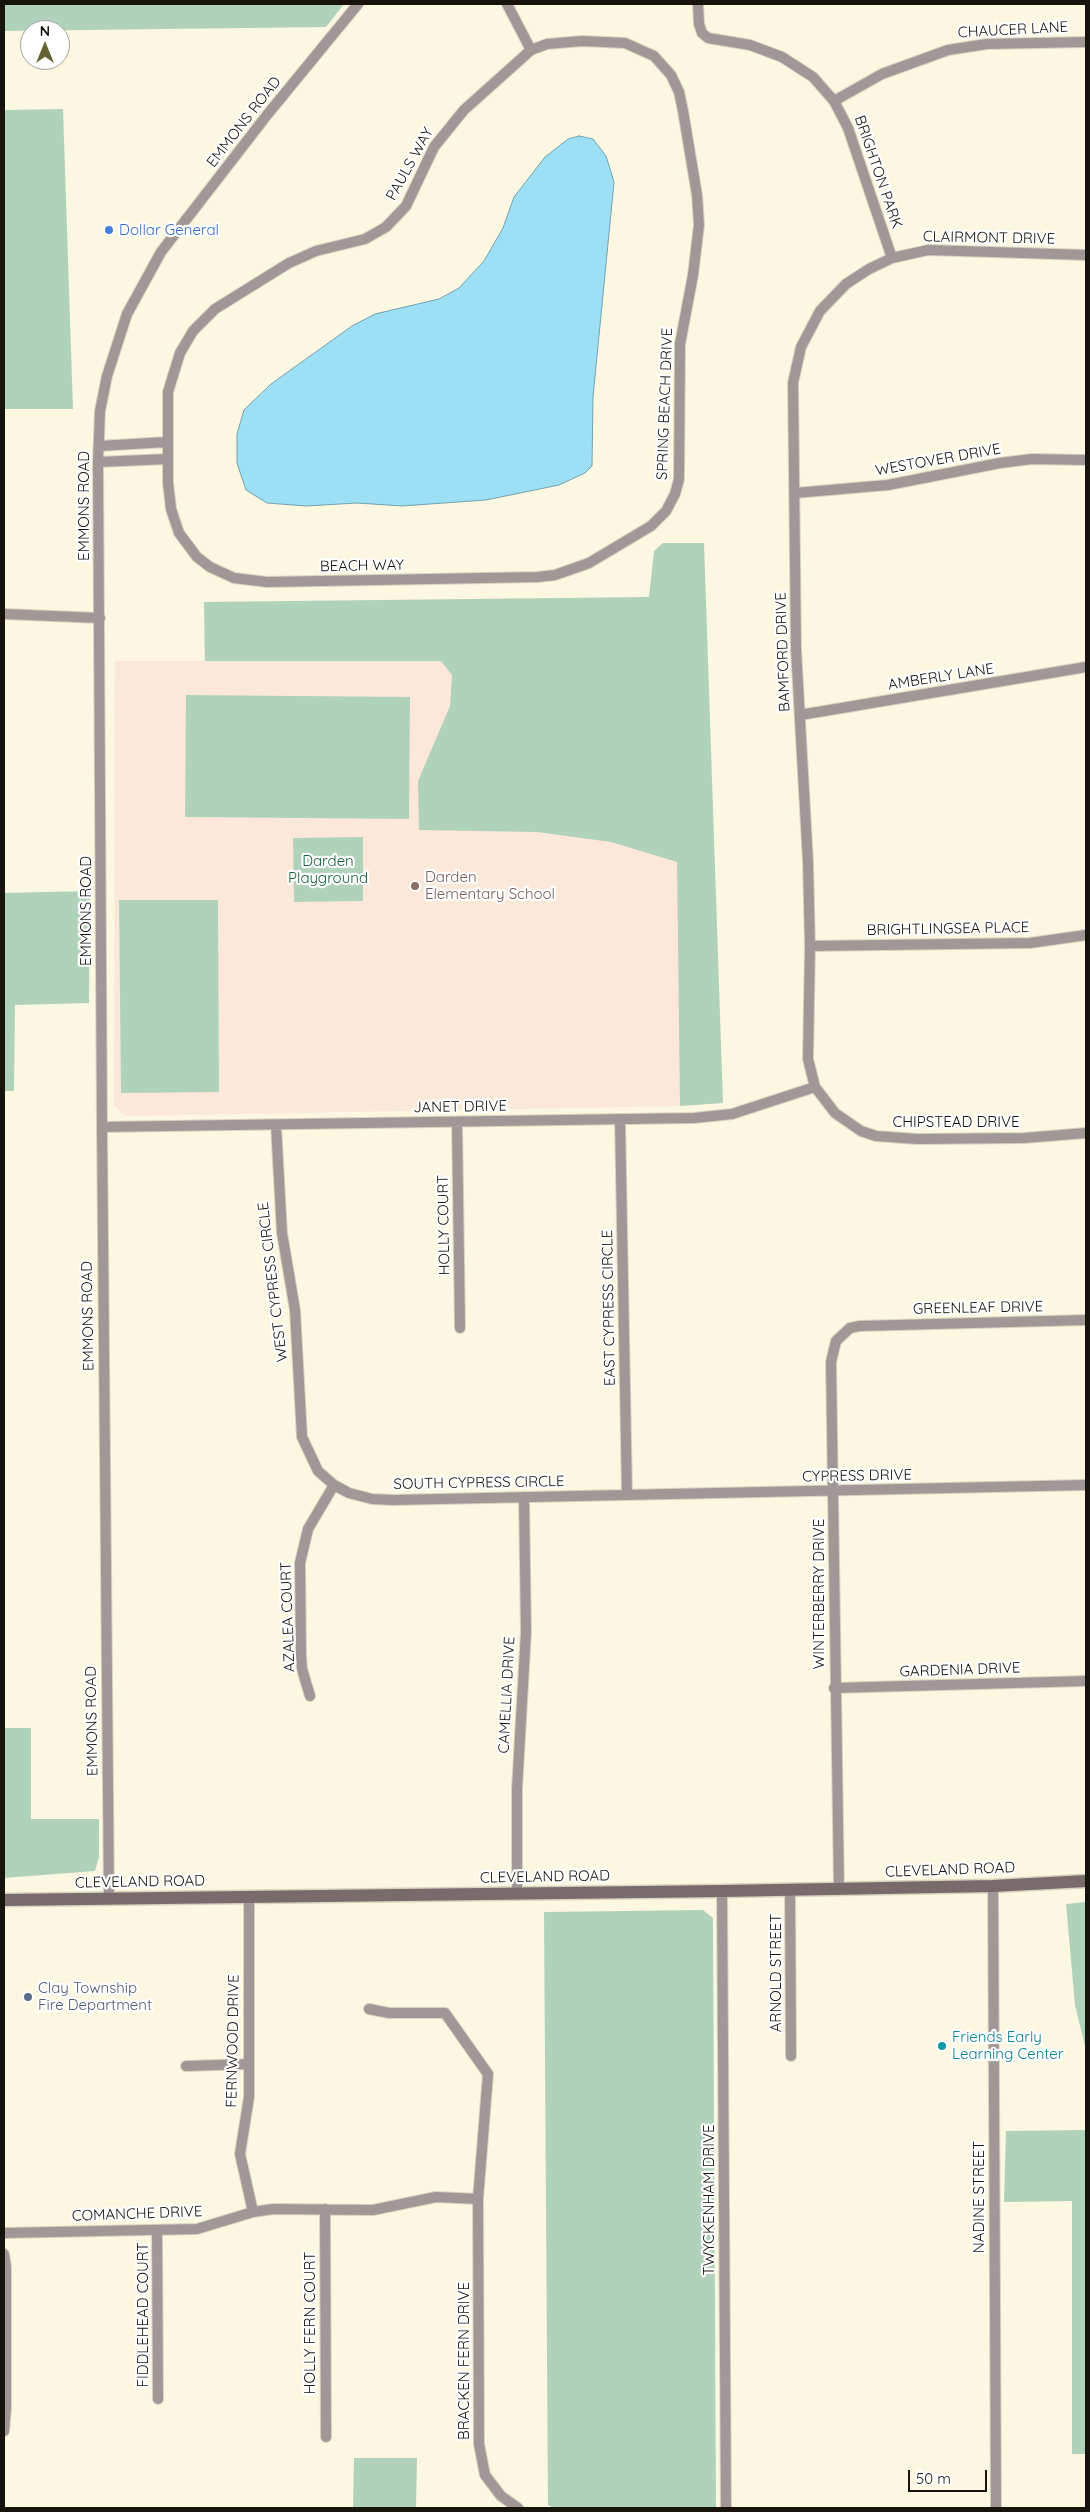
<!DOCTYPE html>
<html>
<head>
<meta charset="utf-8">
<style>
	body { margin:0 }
	#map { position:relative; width:1090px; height:2512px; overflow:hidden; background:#fbf7e1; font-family:Quicksand,sans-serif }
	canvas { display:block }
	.frame { position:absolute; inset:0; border:5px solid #16140d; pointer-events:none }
	.north { position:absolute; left:20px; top:20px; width:50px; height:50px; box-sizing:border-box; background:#fff; border:1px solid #a2a19e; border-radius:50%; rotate:0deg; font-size:14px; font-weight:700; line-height:20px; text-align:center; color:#16140d }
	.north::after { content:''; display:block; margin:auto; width:18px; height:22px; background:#626331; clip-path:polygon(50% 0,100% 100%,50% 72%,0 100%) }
	.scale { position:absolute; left:908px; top:2470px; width:79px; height:22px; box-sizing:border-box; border:2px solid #16140d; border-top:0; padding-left:6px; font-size:15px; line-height:18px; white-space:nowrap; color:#16140d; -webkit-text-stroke:4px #fff; paint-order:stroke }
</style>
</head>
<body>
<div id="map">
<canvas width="1090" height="2512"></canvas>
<div class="frame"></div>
<div class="north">N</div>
<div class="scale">50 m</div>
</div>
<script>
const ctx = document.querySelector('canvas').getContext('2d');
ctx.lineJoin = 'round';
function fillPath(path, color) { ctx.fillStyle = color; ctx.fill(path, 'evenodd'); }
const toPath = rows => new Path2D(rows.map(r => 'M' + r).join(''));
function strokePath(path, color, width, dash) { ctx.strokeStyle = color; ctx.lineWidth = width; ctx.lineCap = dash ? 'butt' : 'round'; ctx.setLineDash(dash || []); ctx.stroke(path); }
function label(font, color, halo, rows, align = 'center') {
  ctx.font = font + ' Quicksand,sans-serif'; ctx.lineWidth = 4.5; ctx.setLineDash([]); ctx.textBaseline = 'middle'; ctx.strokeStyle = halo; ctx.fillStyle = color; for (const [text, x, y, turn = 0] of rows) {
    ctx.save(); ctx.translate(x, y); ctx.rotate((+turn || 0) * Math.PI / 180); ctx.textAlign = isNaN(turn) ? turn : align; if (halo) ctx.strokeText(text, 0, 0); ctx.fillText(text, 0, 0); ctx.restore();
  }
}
const education = toPath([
	[649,597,723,1103,680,1106,125,1116,114,1105,115,661,204,661,204,602]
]);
const green = toPath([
	[4,4,344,4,326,27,4,31],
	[63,109,73,409,4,409,4,110],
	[663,543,704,543,723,1103,680,1106,677,862,611,842,537,832,419,830,418,781,450,706,452,675,441,661,205,661,204,602,649,597,654,551],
	[186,695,410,697,409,819,185,817],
	[363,837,363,901,294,902,293,838],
	[90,891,89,1003,15,1005,14,1091,4,1091,4,893],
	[119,900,218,900,219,1092,121,1093],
	[4,1728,31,1728,31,1819,99,1819,99,1857,95,1871,4,1878],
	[1086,1902,1086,2050,1075,2005,1066,1904],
	[703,1910,713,1918,716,2508,554,2508,548,2505,544,1912],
	[1086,2130,1086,2454,1072,2454,1072,2201,1004,2202,1006,2131],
	[354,2458,417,2458,416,2508,353,2508]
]);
const water = toPath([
	[579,136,593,139,606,156,614,182,593,397,592,466,585,473,559,485,486,500,402,506,357,503,306,506,267,503,246,490,237,463,237,434,244,410,271,384,352,326,375,314,439,299,459,288,484,261,503,228,514,197,545,157,568,139,579,136]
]);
const street = toPath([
	[507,4,531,50],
	[698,4,699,24,702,33,708,38,750,45,782,57,813,77,834,101,848,128,892,258],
	[582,41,625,43,654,56,671,75,679,92,683,111,697,195,699,225,693,275,680,344,679,479,675,494,666,511,651,526,589,563,555,575,538,577,267,582,234,578,210,567,197,557,179,533,171,509,168,483,168,392,180,353,193,331,215,309,289,263,316,251,365,239,386,227,406,206,434,147,464,110,531,50,547,44,582,41],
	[834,101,882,74,948,50,987,44,1086,42],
	[1086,255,928,250,892,258,869,269,846,284,820,311,801,347,793,383,796,649,808,862,810,946,808,1059,815,1087,835,1113,861,1131,876,1136,917,1139,1024,1138,1086,1133],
	[99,446,167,442],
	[98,462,168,459],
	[795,493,888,485,1000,463,1032,459,1086,460],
	[4,614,100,618],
	[800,715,1086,667],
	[810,946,1030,943,1086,935],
	[620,1119,627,1495],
	[457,1122,460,1328],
	[276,1125,282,1233,295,1310,302,1437,318,1471,334,1485,349,1493,372,1499,393,1500,1086,1485],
	[102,1127,694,1118,732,1114,815,1087],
	[834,1688,1086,1681],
	[310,1696,302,1669,301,1655,300,1563,308,1529,334,1485],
	[993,1886,996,2508],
	[839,1889,831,1362,836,1341,850,1328,860,1326,1086,1320],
	[790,1890,791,2056],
	[722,1891,726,2508],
	[517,1894,517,1789,526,1632,524,1497],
	[249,1897,249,2097,240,2154,253,2212],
	[109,1899,102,1127,98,462,100,411,107,376,127,314,161,252,267,115,358,4],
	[369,2009,389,2013,445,2013,488,2074,478,2199,479,2444,485,2475,501,2496,518,2508],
	[186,2066,249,2064],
	[325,2209,326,2437],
	[157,2231,158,2399],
	[4,2233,197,2229,253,2212,273,2209,373,2210,436,2197,478,2199],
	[4,2254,6,2267,6,2408,4,2431]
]);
const secondary = toPath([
	[4,1900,722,1891,993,1886,1086,1881]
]);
const markers = [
	[109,230,5,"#3f7fe0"],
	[415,886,5,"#8d6e63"],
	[28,1997,5,"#5c6f8a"],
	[942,2046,5,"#0f9aa8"]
];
const streetNames = [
	["CHAUCER LANE",1013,30,-3],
	["EMMONS ROAD",244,122,-52],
	["PAULS WAY",410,164,-61],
	["BRIGHTON PARK",878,172,71],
	["CLAIRMONT DRIVE",989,238,1],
	["SPRING BEACH DRIVE",665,404,-88],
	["WESTOVER DRIVE",938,460,-10],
	["EMMONS ROAD",84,506,-90],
	["BEACH WAY",362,566,-1],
	["BAMFORD DRIVE",783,652,-92],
	["AMBERLY LANE",941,677,-9],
	["EMMONS ROAD",86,911,-90],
	["BRIGHTLINGSEA PLACE",948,929,-1],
	["JANET DRIVE",460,1107,-1],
	["CHIPSTEAD DRIVE",956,1122],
	["HOLLY COURT",444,1225,-91],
	["WEST CYPRESS CIRCLE",273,1282,-97],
	["EAST CYPRESS CIRCLE",609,1308,-91],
	["GREENLEAF DRIVE",978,1308,-1],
	["EMMONS ROAD",88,1316,-91],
	["CYPRESS DRIVE",857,1476,-1],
	["SOUTH CYPRESS CIRCLE",479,1483,-1],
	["WINTERBERRY DRIVE",819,1594,-90],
	["AZALEA COURT",288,1617,-92],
	["GARDENIA DRIVE",960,1670,-2],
	["CAMELLIA DRIVE",507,1695,-87],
	["EMMONS ROAD",92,1721,-91],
	["CLEVELAND ROAD",950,1870,-2],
	["CLEVELAND ROAD",545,1877,-1],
	["CLEVELAND ROAD",140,1882,-1],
	["ARNOLD STREET",776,1973,-90],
	["FERNWOOD DRIVE",233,2041,-89],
	["NADINE STREET",979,2197,-90],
	["TWYCKENHAM DRIVE",709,2200,-90],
	["COMANCHE DRIVE",137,2214,-2],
	["FIDDLEHEAD COURT",143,2315,-90],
	["HOLLY FERN COURT",310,2323,-90],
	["BRACKEN FERN DRIVE",464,2361,-90]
];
const shopNames = [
	["Dollar General",119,230]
];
const parkNames = [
	["Darden",328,861],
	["Playground",328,878]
];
const educationNames = [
	["Darden",425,877],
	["Elementary School",425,894]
];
const serviceNames = [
	["Clay Township",38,1988],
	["Fire Department",38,2005]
];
const cultureNames = [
	["Friends Early",952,2037],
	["Learning Center",952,2054]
];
fillPath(education, '#fce8d8');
fillPath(green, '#b1d2ba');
fillPath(water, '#9ddff5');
strokePath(water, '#74a2af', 1);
strokePath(street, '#d6d3bf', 12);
strokePath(secondary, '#d6d3bf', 15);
strokePath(street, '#a29797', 10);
strokePath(secondary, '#796a6b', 12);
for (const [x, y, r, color] of markers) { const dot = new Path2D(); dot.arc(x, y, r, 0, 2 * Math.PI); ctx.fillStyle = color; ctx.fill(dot); strokePath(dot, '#fff', 2); }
label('15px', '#16140d', '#fff', streetNames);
label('15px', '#366cbe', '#fff', shopNames, 'left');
label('15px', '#136337', '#fff', parkNames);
label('15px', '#785e54', '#fff', educationNames, 'left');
label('15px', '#4e5e75', '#fff', serviceNames, 'left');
label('15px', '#0d838f', '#fff', cultureNames, 'left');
</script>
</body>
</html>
